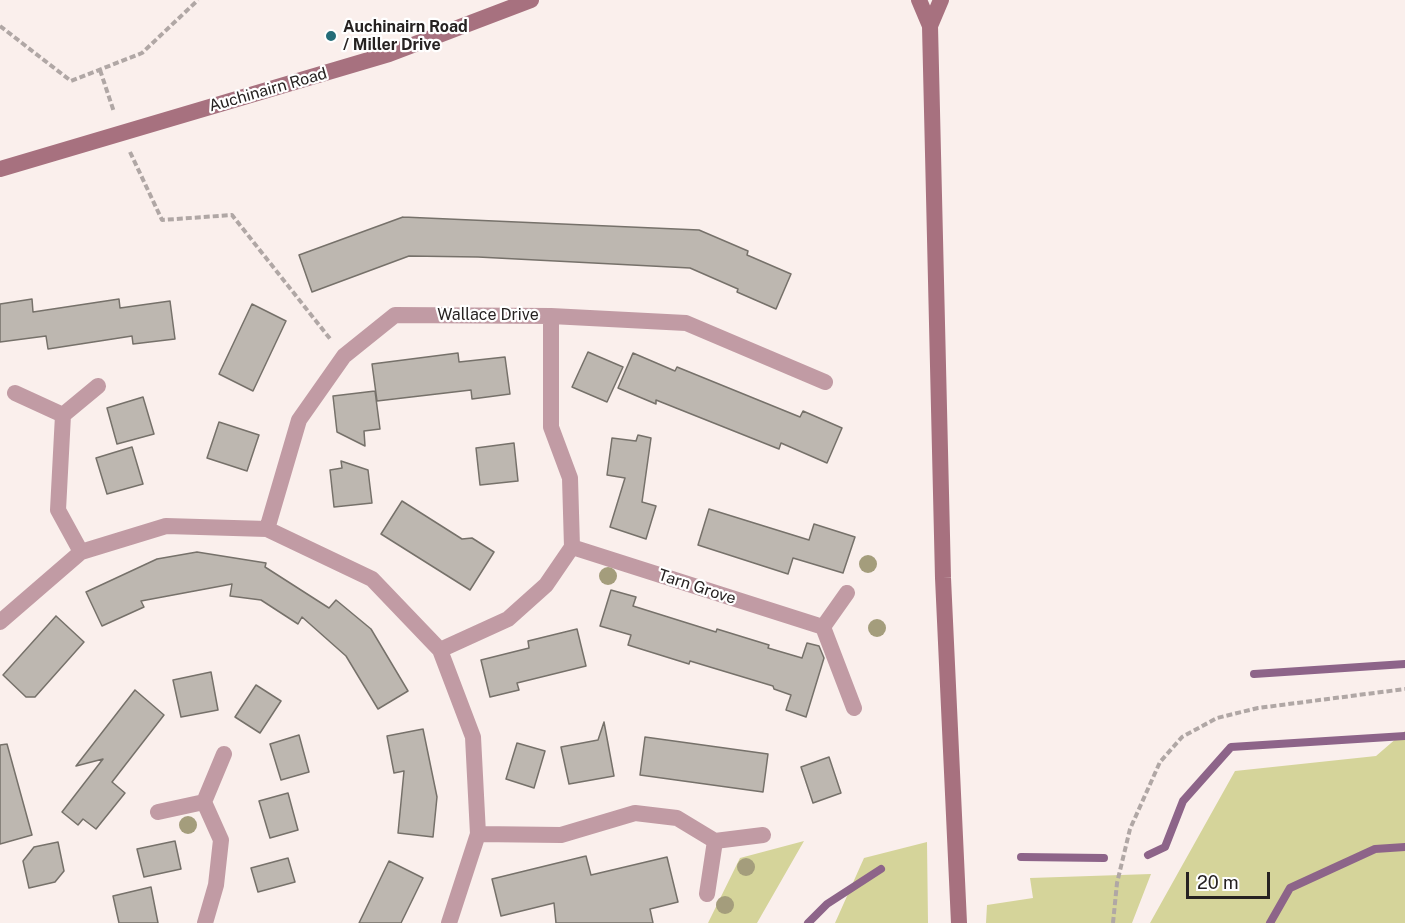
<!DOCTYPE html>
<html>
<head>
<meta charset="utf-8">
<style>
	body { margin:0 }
	#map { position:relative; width:1405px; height:923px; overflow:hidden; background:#faefec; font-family:"Public Sans",sans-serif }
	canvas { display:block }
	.scale { position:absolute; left:1186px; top:872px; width:84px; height:27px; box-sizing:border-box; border:3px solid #262221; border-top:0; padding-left:8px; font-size:18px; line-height:21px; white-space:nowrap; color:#262221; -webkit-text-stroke:4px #fff; paint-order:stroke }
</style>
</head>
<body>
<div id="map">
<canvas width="1405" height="923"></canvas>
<div class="scale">20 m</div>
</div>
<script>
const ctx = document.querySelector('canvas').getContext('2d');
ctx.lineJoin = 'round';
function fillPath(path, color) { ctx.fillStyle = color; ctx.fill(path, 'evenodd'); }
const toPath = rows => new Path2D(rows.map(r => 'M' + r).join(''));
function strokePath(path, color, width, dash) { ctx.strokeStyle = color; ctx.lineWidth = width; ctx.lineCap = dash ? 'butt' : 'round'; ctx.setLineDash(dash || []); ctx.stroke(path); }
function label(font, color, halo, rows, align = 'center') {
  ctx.font = font + ' "Public Sans",sans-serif'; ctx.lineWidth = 4.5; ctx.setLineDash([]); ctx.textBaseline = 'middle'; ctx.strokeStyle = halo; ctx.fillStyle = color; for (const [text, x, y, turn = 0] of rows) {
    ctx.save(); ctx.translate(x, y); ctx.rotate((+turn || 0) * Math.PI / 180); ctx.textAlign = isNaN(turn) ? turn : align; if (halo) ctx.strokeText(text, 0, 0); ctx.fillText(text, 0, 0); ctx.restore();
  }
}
const green = toPath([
	[1405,731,1405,923,1150,923,1235,771,1376,756],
	[804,841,757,923,708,923,740,858],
	[927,842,928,923,835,923,864,858],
	[1151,874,1132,923,986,923,987,905,1033,898,1030,878]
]);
const stream = toPath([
	[1254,674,1405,664],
	[1148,855,1165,847,1183,801,1231,747,1405,736],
	[1021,857,1104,858],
	[808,923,827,904,881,869],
	[1270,923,1290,888,1375,849,1405,847]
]);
const building = toPath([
	[403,217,699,230,748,251,747,255,791,274,776,309,737,292,738,289,690,268,478,257,409,256,312,292,299,255,403,217],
	[32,299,33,312,119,299,120,308,170,301,175,339,133,344,132,336,48,349,46,336,0,342,0,304,32,299],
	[252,304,286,321,253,391,219,374,252,304],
	[588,352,623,367,607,402,572,387,588,352],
	[458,353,459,362,505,357,510,394,472,399,471,390,377,401,372,364,458,353],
	[633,353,675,371,677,367,800,417,803,411,842,428,827,463,781,443,779,449,656,400,656,404,618,388,633,353],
	[375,391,380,429,364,431,365,446,337,432,333,396,375,391],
	[143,397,154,434,117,444,107,408,143,397],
	[219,422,259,435,247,471,207,458,219,422],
	[638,435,651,438,642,502,656,506,646,539,610,527,625,478,607,475,612,438,636,441,638,435],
	[514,443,518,481,480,485,476,448,514,443],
	[132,447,143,484,107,494,96,458,132,447],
	[341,461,368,470,372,503,334,507,330,470,342,468,341,461],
	[402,501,462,539,472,538,494,552,470,590,381,534,402,501],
	[709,509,809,540,814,524,855,537,843,573,793,558,788,574,698,545,709,509],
	[197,552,266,563,265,567,329,608,336,600,371,629,408,691,378,709,346,656,302,617,298,624,261,600,230,596,232,584,141,601,144,607,102,626,86,592,157,559,197,552],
	[611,590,636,597,633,606,716,632,717,629,769,645,768,648,802,658,807,643,819,646,824,658,806,717,786,710,791,695,774,689,773,686,690,661,689,664,628,645,631,635,600,626,611,590],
	[56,616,84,642,35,697,26,697,3,675,56,616],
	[577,629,586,666,517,683,519,690,490,697,481,660,529,648,528,641,577,629],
	[211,672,218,710,181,717,173,680,211,672],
	[256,685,281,701,260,733,235,717,256,685],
	[135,690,164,715,112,782,125,793,96,829,83,819,78,825,62,812,103,759,76,766,135,690],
	[604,722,614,776,569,784,561,747,598,740,604,722],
	[423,729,437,797,433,837,398,833,404,771,394,773,387,736,423,729],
	[299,735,309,772,281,780,270,744,299,735],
	[645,737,768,754,763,792,640,775,645,737],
	[517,743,545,751,534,788,506,779,517,743],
	[7,744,32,835,0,844,0,745,7,744],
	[829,757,841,793,813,803,801,767,829,757],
	[288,793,298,830,270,838,259,801,288,793],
	[175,841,181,869,144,877,137,849,175,841],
	[58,842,64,871,55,882,29,888,23,861,34,847,58,842],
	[586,856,591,875,667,857,678,902,650,909,653,923,556,923,554,903,501,916,492,879,586,856],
	[288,858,295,882,258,892,251,868,288,858],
	[389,861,423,878,401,923,359,923,389,861],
	[151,887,158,923,119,923,113,896,151,887]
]);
const path = toPath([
	[0,26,71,81,142,53,198,0],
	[100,70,114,112],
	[130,152,162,220,232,215,331,340],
	[1113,923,1117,883,1130,829,1160,762,1182,737,1217,718,1258,708,1405,689]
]);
const minor = toPath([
	[15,393,63,415,98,386],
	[63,415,58,510,81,552],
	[267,529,299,420,344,356,395,315,551,316,686,323,825,382],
	[572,547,823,627],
	[847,593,823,627,854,708],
	[0,622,81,552,166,526,267,529,372,579,440,650,473,737,478,834,449,923],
	[440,650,508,619,546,585,572,547,570,478,551,427,551,316],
	[204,802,221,840,216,885,205,923],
	[158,812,204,802,224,754],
	[478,834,561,835,635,813,677,818,715,841],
	[707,894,715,841,763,835]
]);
const secondary = toPath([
	[919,0,930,26,943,578,959,923],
	[930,26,941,0],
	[0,169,389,54,531,0]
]);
const trees = [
	[868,564],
	[608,576],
	[877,628],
	[188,825],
	[746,867],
	[725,905]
];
const markers = [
	[331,36,6,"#246c78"]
];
const poiNames = [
	["Auchinairn Road",343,27],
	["/ Miller Drive",343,45]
];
const streetNames = [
	["Auchinairn Road",268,90,-16],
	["Wallace Drive",488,315],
	["Tarn Grove",697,587,18]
];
fillPath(green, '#d5d49a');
strokePath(stream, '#8d6489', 8);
fillPath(building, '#bdb7b0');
strokePath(building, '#76716a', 1.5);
strokePath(path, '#b0a7a5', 4, [6, 3]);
strokePath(minor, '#c19ba4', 16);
strokePath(secondary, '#a7717f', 16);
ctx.fillStyle = '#a49d7c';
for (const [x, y] of trees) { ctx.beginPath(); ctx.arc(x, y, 9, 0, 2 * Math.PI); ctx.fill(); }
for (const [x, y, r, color] of markers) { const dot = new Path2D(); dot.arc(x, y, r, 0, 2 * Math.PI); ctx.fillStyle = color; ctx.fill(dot); strokePath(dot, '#fff', 2); }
label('bold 16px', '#262221', '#fff', poiNames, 'left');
label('16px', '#262221', '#fff', streetNames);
</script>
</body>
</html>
